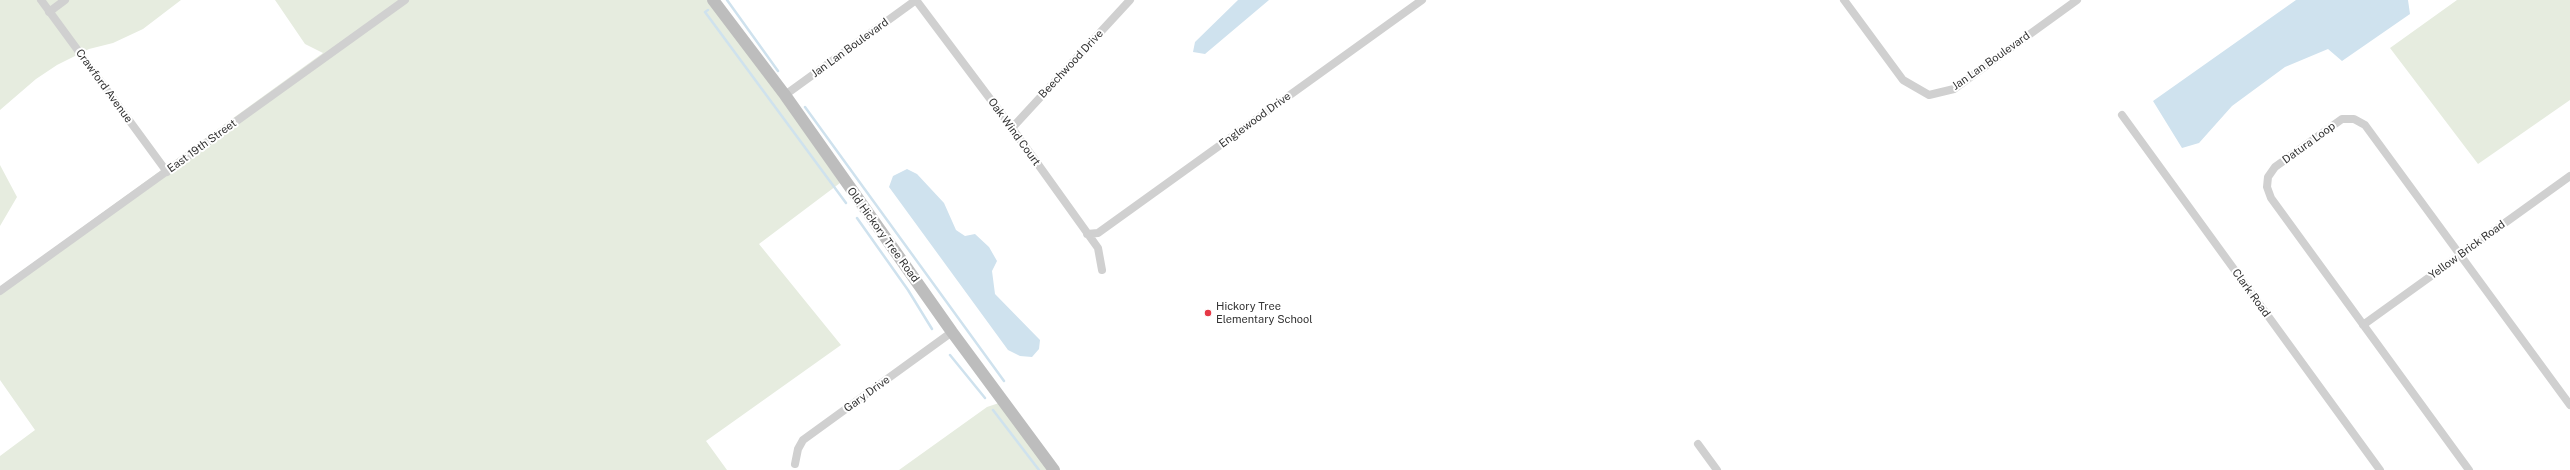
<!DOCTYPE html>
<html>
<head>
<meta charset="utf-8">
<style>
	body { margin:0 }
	canvas { display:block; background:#fff }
</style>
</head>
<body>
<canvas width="2570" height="470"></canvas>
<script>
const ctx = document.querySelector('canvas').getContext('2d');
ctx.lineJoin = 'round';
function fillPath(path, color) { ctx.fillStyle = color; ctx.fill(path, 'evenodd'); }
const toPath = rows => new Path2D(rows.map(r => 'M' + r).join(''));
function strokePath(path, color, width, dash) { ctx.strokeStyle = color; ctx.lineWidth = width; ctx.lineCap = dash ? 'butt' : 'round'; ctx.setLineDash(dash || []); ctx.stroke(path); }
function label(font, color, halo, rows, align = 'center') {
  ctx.font = font + ' "Public Sans",sans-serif'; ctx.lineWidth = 4; ctx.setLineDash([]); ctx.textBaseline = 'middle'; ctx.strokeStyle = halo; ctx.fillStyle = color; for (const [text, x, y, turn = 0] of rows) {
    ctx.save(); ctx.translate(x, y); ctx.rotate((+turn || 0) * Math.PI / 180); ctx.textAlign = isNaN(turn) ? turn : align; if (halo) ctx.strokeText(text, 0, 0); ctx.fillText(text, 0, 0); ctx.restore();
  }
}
const green = toPath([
	[0,0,181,0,143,29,113,43,89,49,57,65,36,79,0,110],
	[275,0,707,0,781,98,840,183,759,244,841,345,706,441,727,470,0,470,0,456,35,430,0,380,0,287,323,53,305,44],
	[2457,0,2570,0,2570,100,2478,164,2390,48],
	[0,165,17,197,0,226],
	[999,403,1048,470,899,470,987,407]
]);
const water = toPath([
	[1238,0,1269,0,1205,54,1193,52,1195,42],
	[2296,0,2408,0,2410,14,2342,61,2328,49,2285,67,2232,106,2199,143,2182,148,2153,101],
	[907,169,917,174,944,203,956,230,965,236,975,234,989,247,997,261,992,271,995,294,1040,340,1039,349,1032,357,1020,356,1008,350,889,187,893,176]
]);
const stream = toPath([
	[727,0,778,71],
	[708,10,705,12,846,203],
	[805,107,1004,381],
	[857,218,908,290,932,329],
	[950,355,985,398],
	[993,410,1039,470]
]);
const street = toPath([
	[41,0,167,172],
	[916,0,1012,128,1098,248,1102,270],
	[1844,0,1903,80,1929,95,1954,89,2077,0],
	[49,12,65,0],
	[785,95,916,0],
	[2122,115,2380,470],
	[1012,128,1130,0],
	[1087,234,1098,233,1422,0],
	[0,291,405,0],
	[2363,325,2570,176],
	[1698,444,1717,470],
	[795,464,798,449,803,440,952,332],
	[2469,470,2271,198,2267,187,2268,177,2275,167,2342,119,2354,119,2365,125,2570,405]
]);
const secondary = toPath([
	[713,0,785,95,952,332,1054,470]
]);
const markers = [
	[1208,313,4,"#e63946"]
];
const streetNames = [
	["Jan Lan Boulevard",850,48,-36],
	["Jan Lan Boulevard",1991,61,-35],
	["Beechwood Drive",1071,64,-47],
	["Crawford Avenue",104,86,54],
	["Englewood Drive",1255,120,-36],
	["Oak Wind Court",1014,132,54],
	["Datura Loop",2309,143,-36],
	["East 19th Street",202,146,-36],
	["Old Hickory Tree Road",883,235,54],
	["Yellow Brick Road",2467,250,-36],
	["Clark Road",2251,293,54],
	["Gary Drive",867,394,-36]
];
const poiNames = [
	["Hickory Tree",1216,307],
	["Elementary School",1216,320]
];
fillPath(green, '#e6ecdf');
fillPath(water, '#cfe2ee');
strokePath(stream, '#cfe2ee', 2.5);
strokePath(street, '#d0d0d0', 8);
strokePath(secondary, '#bdbdbd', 12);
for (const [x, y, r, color] of markers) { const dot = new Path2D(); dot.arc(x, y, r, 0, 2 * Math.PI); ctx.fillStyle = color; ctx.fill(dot); strokePath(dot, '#fff', 1.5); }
label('11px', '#333', '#fff', streetNames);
label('11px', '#333', '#fff', poiNames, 'left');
</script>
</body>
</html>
